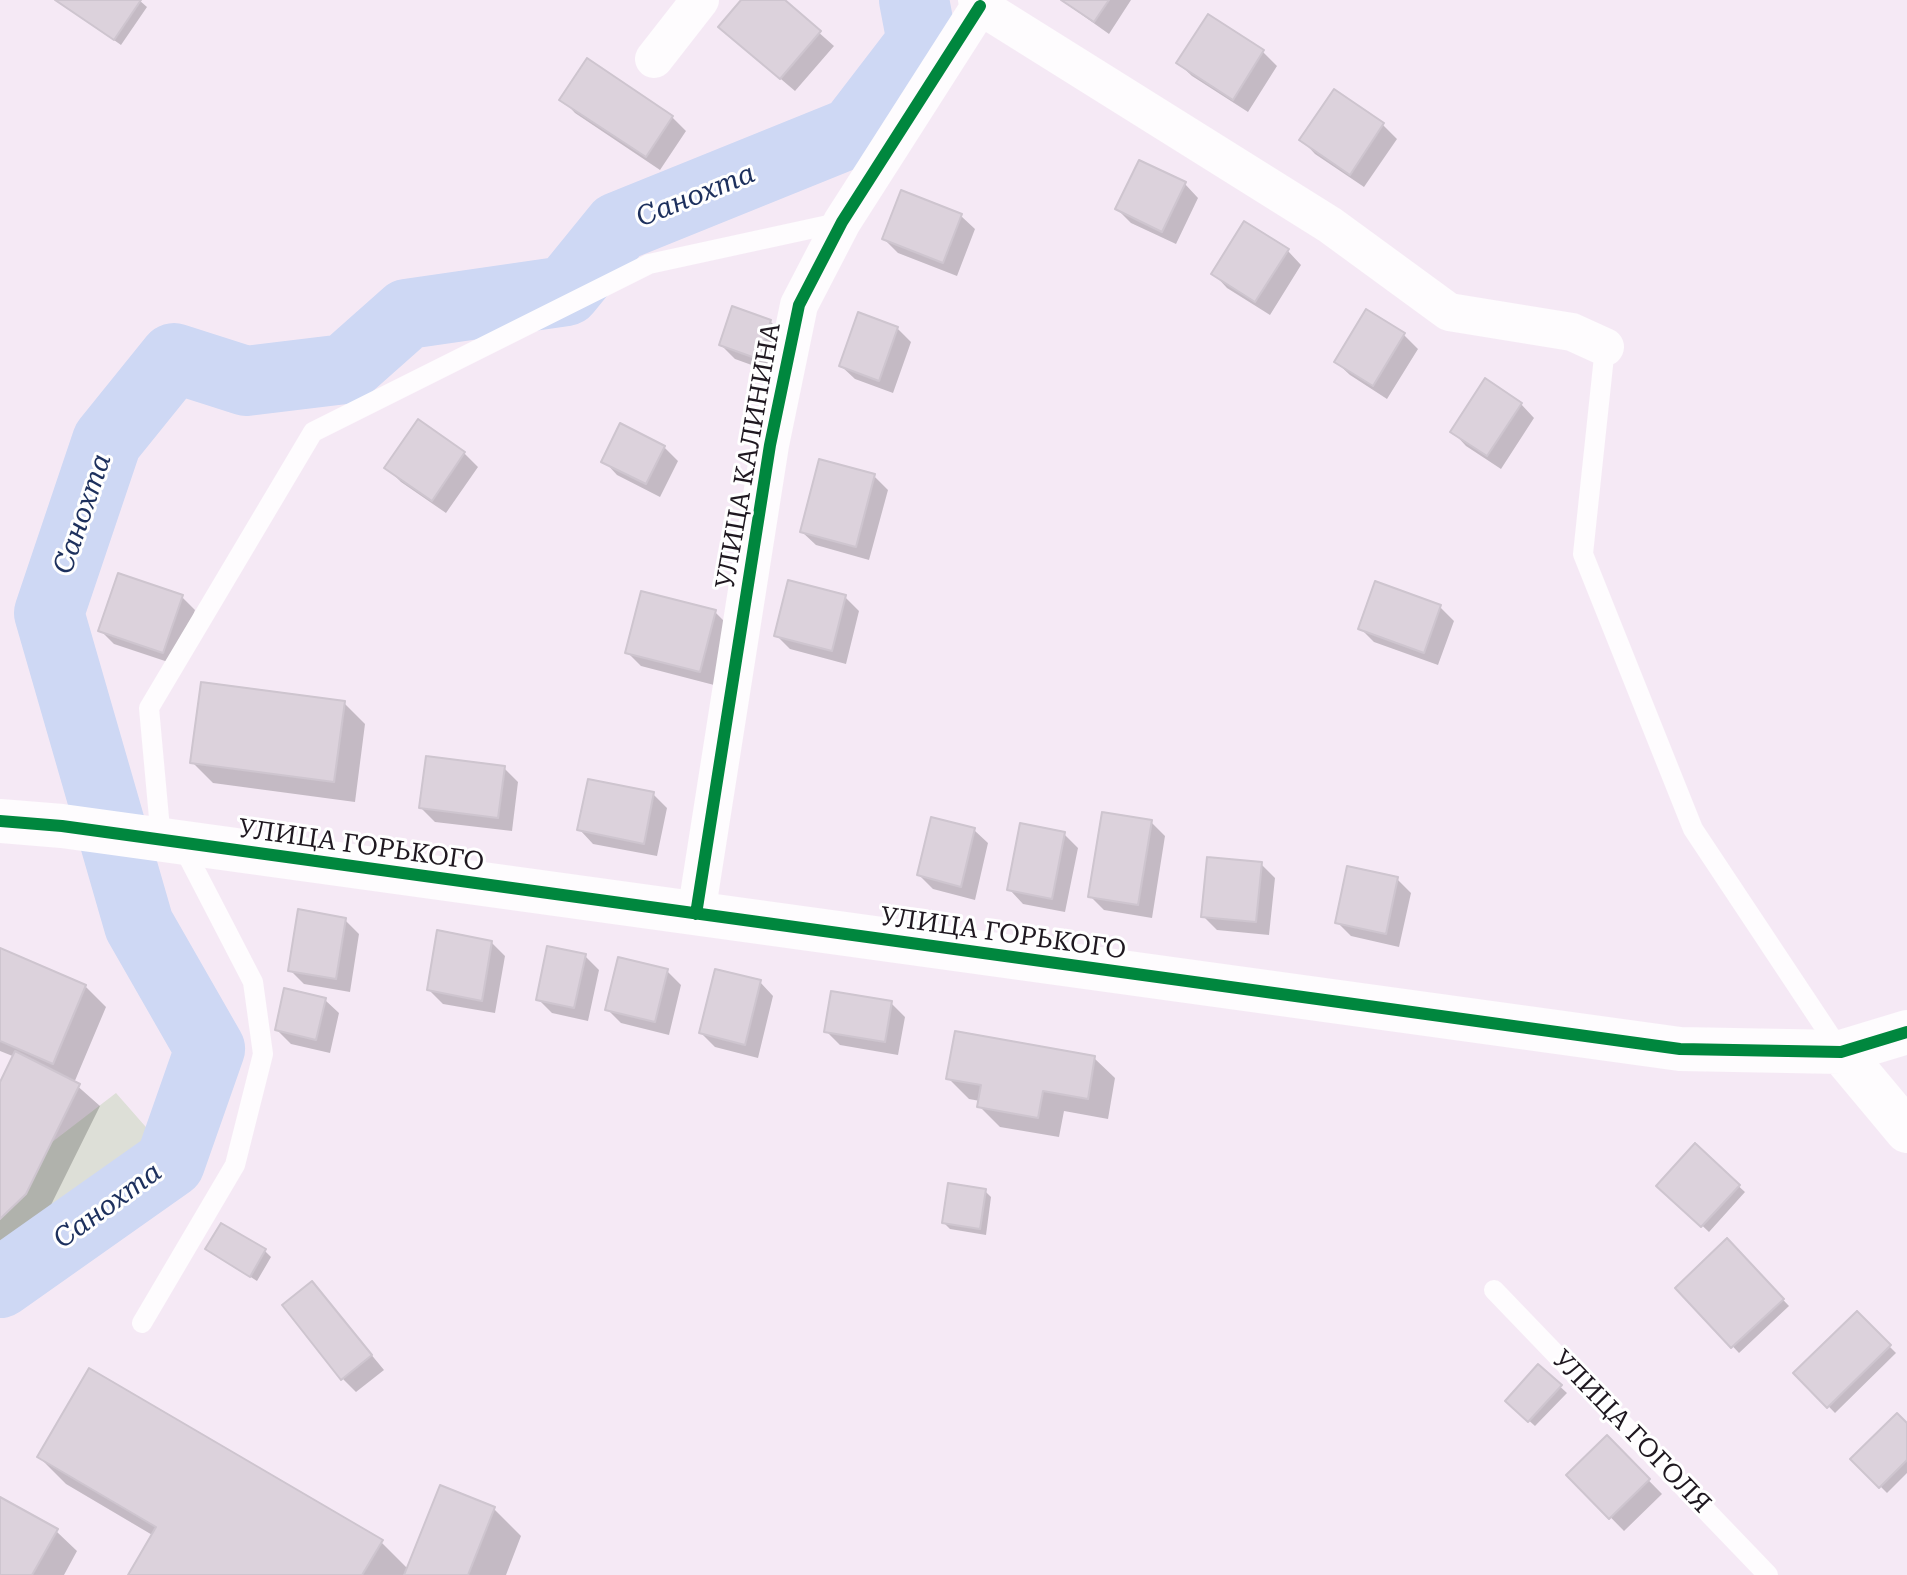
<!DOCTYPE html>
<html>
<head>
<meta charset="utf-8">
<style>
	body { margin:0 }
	canvas { display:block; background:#f5e9f5 }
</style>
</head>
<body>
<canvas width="1907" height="1575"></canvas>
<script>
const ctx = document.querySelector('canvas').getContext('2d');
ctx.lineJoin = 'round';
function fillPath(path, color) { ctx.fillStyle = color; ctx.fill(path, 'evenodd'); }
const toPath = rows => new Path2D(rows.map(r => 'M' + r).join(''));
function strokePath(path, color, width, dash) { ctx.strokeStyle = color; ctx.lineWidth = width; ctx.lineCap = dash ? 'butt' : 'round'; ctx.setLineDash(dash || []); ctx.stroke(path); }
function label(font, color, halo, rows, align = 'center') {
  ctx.font = font + ' "Roboto Serif",serif'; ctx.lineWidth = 6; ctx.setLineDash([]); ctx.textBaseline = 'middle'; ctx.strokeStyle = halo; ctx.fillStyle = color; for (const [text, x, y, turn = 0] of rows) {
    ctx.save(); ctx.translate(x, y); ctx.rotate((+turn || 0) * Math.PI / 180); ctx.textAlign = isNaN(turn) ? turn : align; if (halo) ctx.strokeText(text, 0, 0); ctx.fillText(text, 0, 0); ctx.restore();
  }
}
const green = toPath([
	[116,1093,188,1175,0,1307,0,1182]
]);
const shadow = toPath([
	[57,0,139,0,147,7,121,45],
	[744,0,782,0,834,46,795,91,735,40],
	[1061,0,1131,0,1109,34],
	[1208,16,1263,52,1277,66,1248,112,1192,76,1178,63],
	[1335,91,1383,125,1397,139,1364,187,1315,154,1302,140],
	[562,99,672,117,686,131,660,170,575,113],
	[1185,184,1198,198,1176,244,1131,223,1117,209],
	[961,216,975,229,957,276,898,253,884,239],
	[1288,251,1301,265,1270,315,1227,288,1214,274],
	[1367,312,1404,335,1418,349,1387,399,1350,375,1336,362],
	[770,321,784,335,771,372,735,359,721,345],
	[897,328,911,342,893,393,855,379,841,366],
	[1521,404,1534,418,1501,469,1466,446,1453,432],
	[418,422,464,453,478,467,446,513,401,482,387,468],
	[664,447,678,461,660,497,617,475,604,461],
	[874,476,888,490,869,560,816,545,802,532],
	[182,597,195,610,177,665,114,644,100,630],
	[845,597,859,611,846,664,790,649,776,635],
	[1440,607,1454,621,1438,665,1374,642,1360,628],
	[715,612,729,626,714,685,641,666,627,652],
	[344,703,365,724,355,802,213,783,192,762],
	[504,768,518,782,512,831,435,822,421,808],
	[653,794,667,808,657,856,593,844,580,830],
	[1151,822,1165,836,1152,918,1104,910,1090,896],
	[974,830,988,843,975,900,933,889,919,875],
	[1064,834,1078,848,1065,912,1023,904,1010,890],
	[1261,864,1275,878,1269,935,1217,930,1203,916],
	[1397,879,1411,893,1399,947,1351,936,1337,922],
	[345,920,359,934,350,992,304,984,290,970],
	[491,942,505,956,495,1013,443,1004,429,990],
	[0,950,85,986,106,1007,74,1083,100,1106,46,1215,4,1256,0,1252,0,1087,15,1057,0,1051],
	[585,956,599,970,588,1021,552,1013,538,999],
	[667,971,681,985,669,1035,621,1023,607,1009],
	[760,982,773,996,758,1058,715,1047,701,1033],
	[325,1000,339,1013,330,1053,291,1044,277,1030],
	[891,1003,905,1017,898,1055,840,1045,826,1031],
	[1094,1058,1115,1078,1108,1119,1064,1111,1059,1137,1000,1127,979,1106,980,1101,969,1099,948,1078],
	[1695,1146,1745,1192,1709,1232,1659,1185],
	[985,1191,991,1197,986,1235,950,1229,944,1223],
	[1727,1241,1789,1306,1739,1353,1678,1288],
	[207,1249,265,1251,271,1257,257,1281],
	[312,1283,384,1370,356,1392,343,1379],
	[1857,1314,1896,1353,1835,1413,1796,1373],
	[1539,1367,1567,1393,1535,1426,1507,1401],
	[1907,1426,1907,1473,1887,1493,1853,1459],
	[1607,1438,1662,1494,1624,1531,1569,1475],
	[39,1457,381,1542,408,1569,494,1509,521,1536,506,1575,131,1575,154,1536,66,1484],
	[0,1499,56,1531,77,1551,64,1575,0,1575]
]);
const river = toPath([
	[0,1283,170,1163,210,1049,139,925,49,613,107,441,174,358,246,381,345,369,407,314,566,291,618,227,853,132,922,42,914,0]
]);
const building = toPath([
	[55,0,141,0,114,40,55,0],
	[741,0,785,0,821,31,780,79,718,27,741,0],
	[1061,0,1109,0,1094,22,1061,0],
	[1208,14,1264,50,1233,100,1176,63,1208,14],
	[587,58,673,116,646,157,559,100,587,58],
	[1334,89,1384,123,1350,175,1299,140,1334,89],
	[1139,160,1186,182,1162,232,1115,209,1139,160],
	[901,190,962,214,943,263,882,239,901,190],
	[1244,221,1289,249,1255,302,1211,274,1244,221],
	[732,306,771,320,758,359,719,345,732,306],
	[1366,309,1405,333,1373,386,1334,362,1366,309],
	[858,312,898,327,879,381,839,366,858,312],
	[1485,378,1522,403,1487,456,1450,432,1485,378],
	[418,419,465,452,432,501,384,468,418,419],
	[620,423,665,446,646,484,601,462,620,423],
	[819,459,875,474,856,547,800,532,819,459],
	[118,573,183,595,163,653,98,631,118,573],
	[788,580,846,595,832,651,774,636,788,580],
	[1375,581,1441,605,1424,653,1358,629,1375,581],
	[641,591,716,610,700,672,625,653,641,591],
	[201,682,345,701,334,782,190,763,201,682],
	[426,756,505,766,498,818,419,808,426,756],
	[588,779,654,792,644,844,577,830,588,779],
	[1102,812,1152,820,1138,905,1088,897,1102,812],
	[931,817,975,828,961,887,917,875,931,817],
	[1020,823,1065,832,1052,899,1007,890,1020,823],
	[1207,857,1262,862,1256,922,1201,917,1207,857],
	[1347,866,1398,877,1386,934,1335,923,1347,866],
	[298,909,346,918,336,979,288,971,298,909],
	[437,930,492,941,482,1001,427,990,437,930],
	[547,946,586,954,574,1008,536,1000,547,946],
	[0,948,86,985,53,1064,0,1041,0,948],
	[618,957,668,969,655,1022,605,1010,618,957],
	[715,969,761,980,745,1045,699,1033,715,969],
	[284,988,326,998,316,1040,275,1030,284,988],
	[831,991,892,1001,885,1042,824,1032,831,991],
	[955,1031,1095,1056,1088,1099,1043,1091,1038,1118,977,1107,981,1085,946,1079,955,1031],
	[15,1051,80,1084,26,1194,0,1219,0,1082,15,1051],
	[1695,1143,1740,1185,1701,1227,1656,1186,1695,1143],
	[948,1183,986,1189,980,1229,942,1223,948,1183],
	[221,1223,266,1249,250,1277,205,1249,221,1223],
	[1727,1238,1784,1299,1731,1348,1675,1288,1727,1238],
	[312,1281,372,1355,341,1380,282,1305,312,1281],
	[1857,1311,1891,1345,1827,1408,1793,1373,1857,1311],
	[1538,1364,1562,1385,1528,1422,1505,1401,1538,1364],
	[89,1368,383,1540,362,1575,128,1575,156,1527,37,1457,89,1368],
	[1897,1413,1907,1423,1907,1460,1879,1488,1850,1459,1897,1413],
	[1607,1435,1650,1479,1609,1519,1566,1475,1607,1435],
	[440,1485,495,1507,468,1575,404,1575,440,1485],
	[0,1497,58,1529,32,1575,0,1575,0,1497]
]);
const lane = toPath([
	[1605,347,1583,554,1693,829,1841,1052],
	[161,840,149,708,313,432,649,264,842,222],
	[1494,1290,1768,1575],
	[142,1323,235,1165,263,1054,253,982,181,843]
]);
const street = toPath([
	[977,0,980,6,1330,225,1449,312,1572,332,1605,347],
	[654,59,700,0],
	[696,914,770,445,799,305,842,222,980,6]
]);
const secondary = toPath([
	[0,821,62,826,1680,1049,1841,1052,1907,1032],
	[1841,1052,1907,1131]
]);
const cycleway = toPath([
	[0,821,62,826,1680,1049,1841,1052,1907,1032],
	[696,914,770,445,799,305,842,222,980,6]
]);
const streetNames = [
	["УЛИЦА КАЛИНИНА",749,456,-80],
	["УЛИЦА ГОРЬКОГО",361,846,8],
	["УЛИЦА ГОРЬКОГО",1003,934,8],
	["УЛИЦА ГОГОЛЯ",1631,1432,46]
];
const waterNames = [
	["Санохта",696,196,-22],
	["Санохта",83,514,-71],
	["Санохта",108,1206,-36]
];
fillPath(green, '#dddfd7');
fillPath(shadow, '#0003');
strokePath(river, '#ced8f4', 70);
fillPath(building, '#dcd2dc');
strokePath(building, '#cec5cf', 2);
strokePath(lane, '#fefcfe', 20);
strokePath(street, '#fefcfe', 38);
strokePath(secondary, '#fefcfe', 44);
strokePath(cycleway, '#00873e', 12);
label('26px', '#1f1820', '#fff', streetNames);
label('italic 28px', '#1d305d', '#fff', waterNames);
</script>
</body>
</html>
